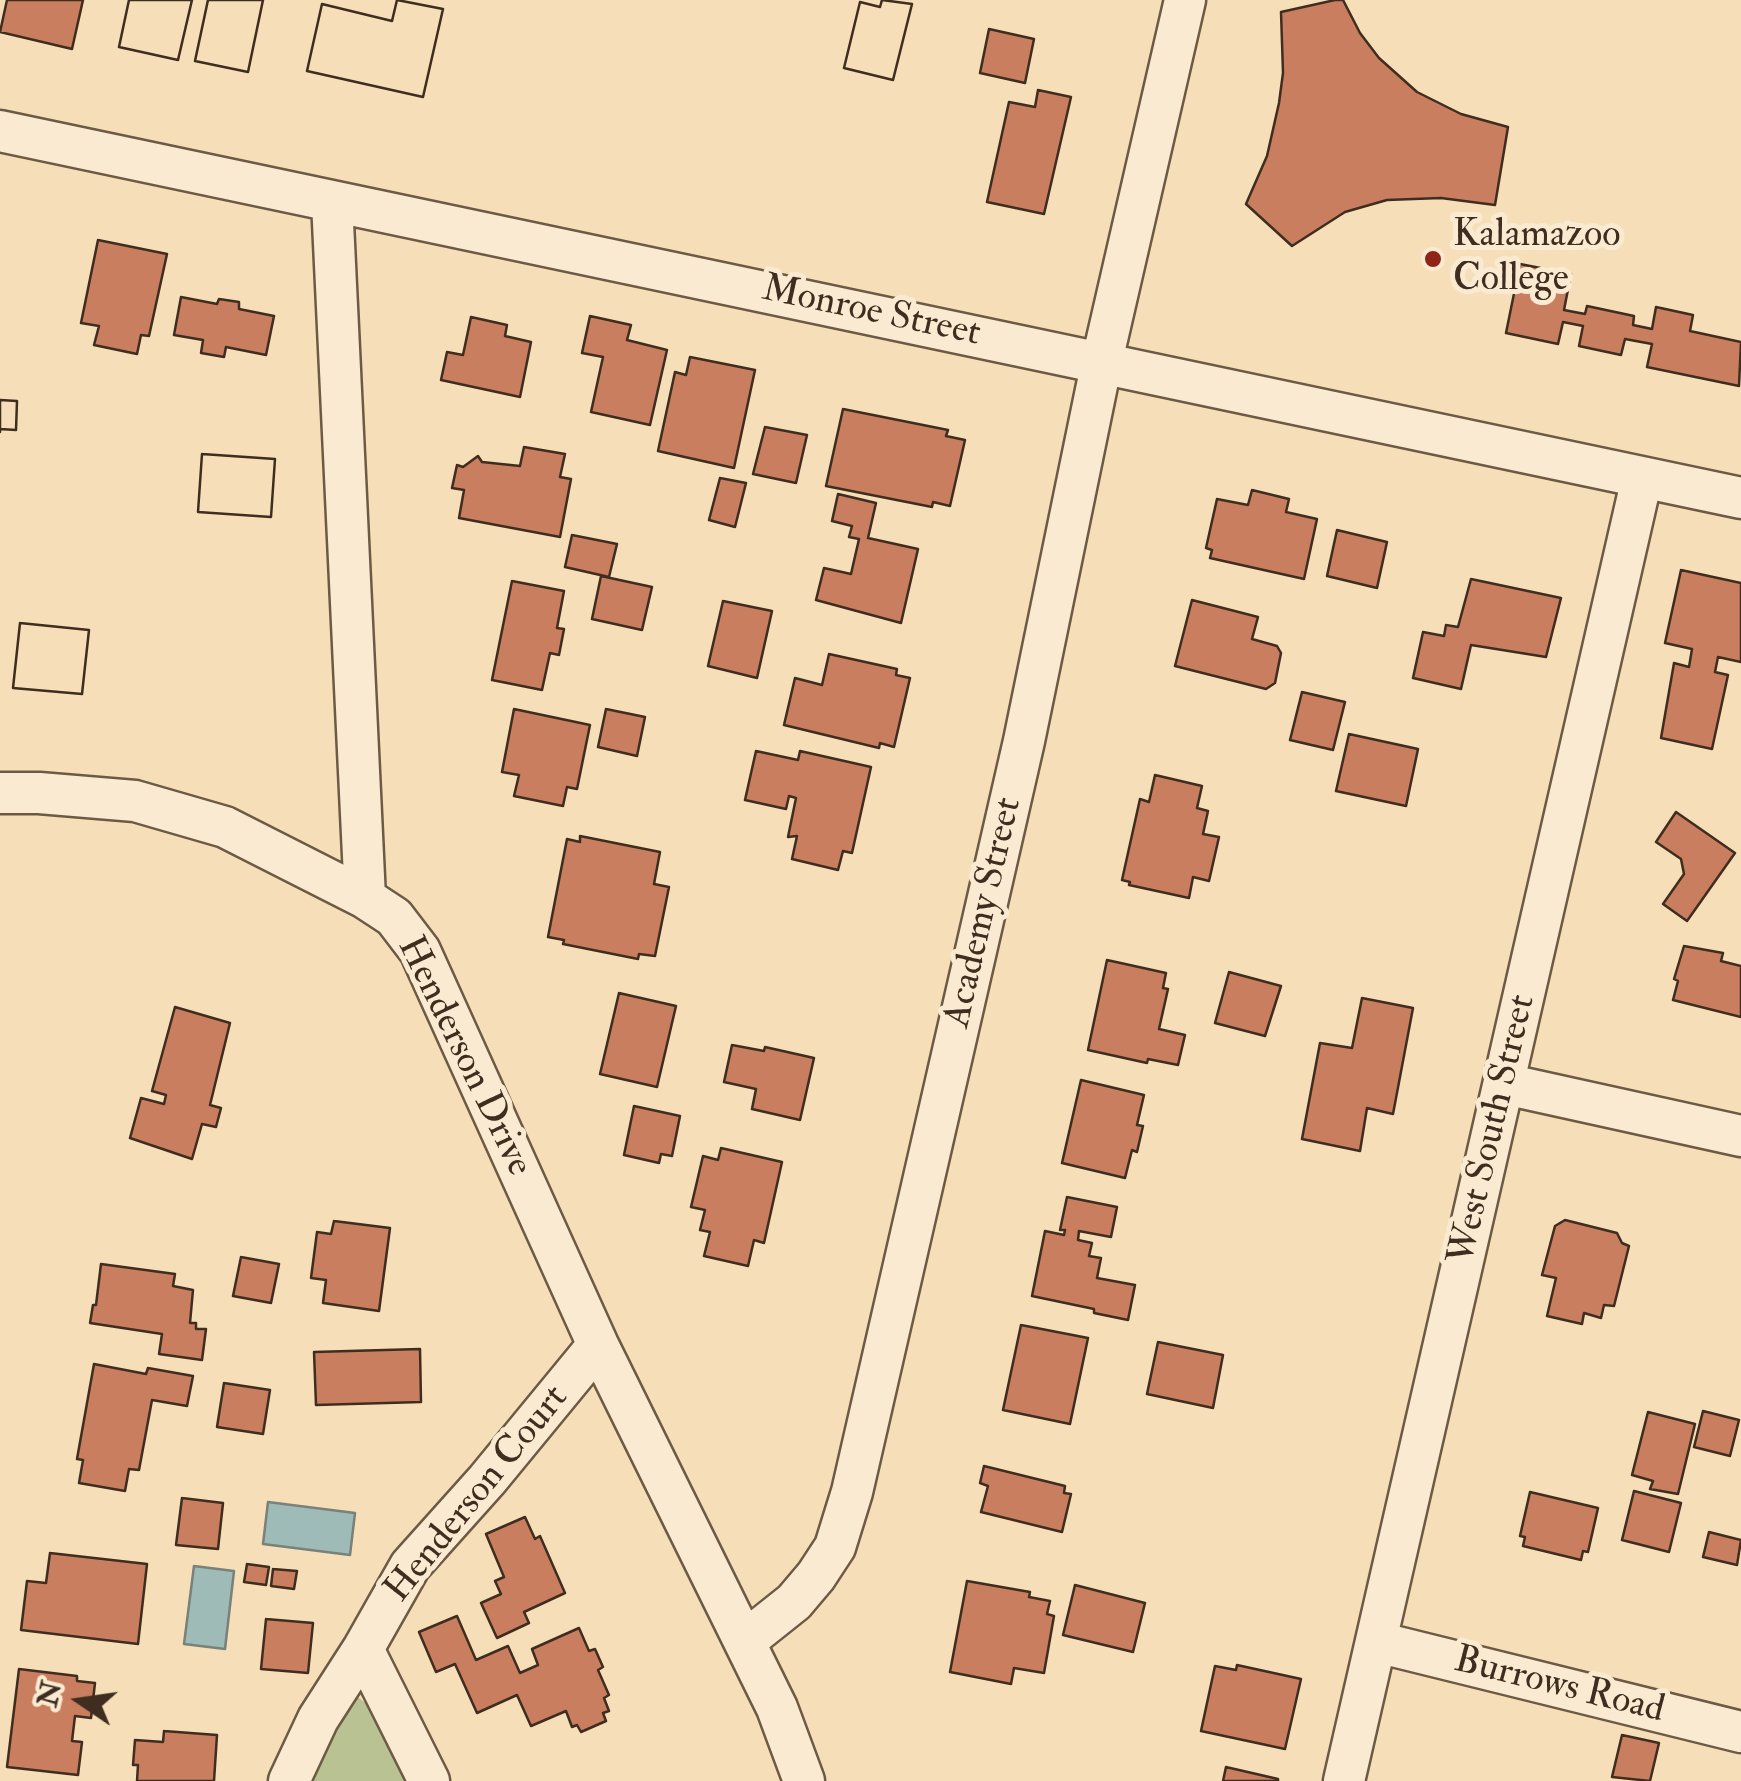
<!DOCTYPE html>
<html>
<head>
<meta charset="utf-8">
<style>
	body { margin:0 }
	#map { position:relative; width:1741px; height:1781px; overflow:hidden; background:#f6dfb8; font-family:"IM FELL Double Pica",serif }
	canvas { display:block }
	.north { position:absolute; left:30px; top:1651px; width:100px; height:100px; -webkit-text-stroke:8px #f9ead1; paint-order:stroke; rotate:283deg; font-size:28px; font-weight:700; line-height:40px; text-align:center; color:#3f2d1f }
	.north::after { content:''; display:block; margin:auto; width:35px; height:45px; background:#3f2d1f; clip-path:polygon(50% 0,100% 100%,50% 72%,0 100%) }
</style>
</head>
<body>
<div id="map">
<canvas width="1741" height="1781"></canvas>
<div class="north">N</div>
</div>
<script>
const ctx = document.querySelector('canvas').getContext('2d');
ctx.lineJoin = 'round';
function fillPath(path, color) { ctx.fillStyle = color; ctx.fill(path, 'evenodd'); }
const toPath = rows => new Path2D(rows.map(r => 'M' + r).join(''));
function strokePath(path, color, width, dash) { ctx.strokeStyle = color; ctx.lineWidth = width; ctx.lineCap = dash ? 'butt' : 'round'; ctx.setLineDash(dash || []); ctx.stroke(path); }
function label(font, color, halo, rows, align = 'center') {
  ctx.font = font + ' "IM FELL Double Pica",serif'; ctx.lineWidth = 10; ctx.setLineDash([]); ctx.textBaseline = 'middle'; ctx.strokeStyle = halo; ctx.fillStyle = color; for (const [text, x, y, turn = 0] of rows) {
    ctx.save(); ctx.translate(x, y); ctx.rotate((+turn || 0) * Math.PI / 180); ctx.textAlign = isNaN(turn) ? turn : align; if (halo) ctx.strokeText(text, 0, 0); ctx.fillText(text, 0, 0); ctx.restore();
  }
}
const green = toPath([
	[350,1691,368,1705,409,1781,296,1781]
]);
const water = toPath([
	[268,1502,355,1513,350,1555,263,1544,268,1502],
	[194,1566,234,1571,225,1649,184,1644,194,1566]
]);
const building = toPath([
	[7,0,83,0,72,49,0,32,7,0],
	[129,0,192,0,178,60,119,47,129,0],
	[129,0,192,0,178,60,119,47,129,0],
	[208,0,263,0,248,72,195,61,208,0],
	[208,0,263,0,248,72,195,61,208,0],
	[397,0,443,9,423,97,307,71,322,4,392,21,397,0],
	[397,0,443,9,423,97,307,71,322,4,392,21,397,0],
	[882,0,912,4,893,80,844,68,860,2,880,7,882,0],
	[882,0,912,4,893,80,844,68,860,2,880,7,882,0],
	[1335,0,1343,0,1360,33,1379,58,1417,92,1461,114,1508,127,1495,205,1441,198,1387,200,1345,212,1292,246,1246,204,1267,156,1279,103,1283,73,1281,12,1335,0],
	[989,29,1034,39,1025,83,980,73,989,29],
	[1038,90,1071,97,1044,214,987,202,1009,102,1035,107,1038,90],
	[98,240,167,254,149,336,141,335,137,354,94,345,99,326,81,323,98,240],
	[1520,264,1571,274,1564,310,1585,314,1587,306,1634,316,1633,325,1652,329,1656,307,1693,315,1690,331,1741,342,1739,386,1647,367,1652,344,1625,339,1621,355,1579,346,1583,326,1563,322,1558,344,1506,333,1520,264],
	[181,297,217,304,219,299,239,302,239,309,274,316,266,355,226,347,224,357,201,353,203,340,174,335,181,297],
	[590,316,631,325,627,340,667,350,650,425,591,412,603,357,582,353,590,316],
	[471,317,507,325,505,336,531,342,520,397,441,380,447,352,463,355,471,317],
	[690,357,755,370,734,468,658,451,675,372,686,375,690,357],
	[0,400,17,401,16,430,0,429,0,432,0,400],
	[0,400,17,401,16,430,0,429,0,432,0,400],
	[843,409,948,430,946,436,965,440,950,506,933,502,932,507,826,486,843,409],
	[765,427,807,435,796,483,753,474,765,427],
	[524,447,565,454,560,477,571,479,560,537,459,518,464,490,452,488,457,465,463,467,478,456,482,462,520,466,524,447],
	[202,454,275,459,271,517,198,512,202,454],
	[202,454,275,459,271,517,198,512,202,454],
	[720,478,746,483,735,527,709,520,720,478],
	[1252,490,1289,499,1286,512,1317,519,1304,579,1210,558,1212,550,1206,548,1217,499,1248,505,1252,490],
	[838,494,876,503,868,538,918,549,901,623,816,600,824,568,851,574,859,539,849,537,852,526,832,521,838,494],
	[1337,530,1387,542,1377,588,1327,576,1337,530],
	[572,535,617,544,609,577,565,567,572,535],
	[1681,570,1741,583,1741,662,1718,657,1715,672,1728,675,1712,749,1661,738,1674,663,1689,667,1692,649,1665,643,1681,570],
	[601,576,652,587,642,630,592,619,601,576],
	[1471,579,1561,598,1546,657,1471,645,1461,689,1413,678,1423,632,1444,636,1446,625,1458,627,1471,579],
	[512,581,564,591,557,628,564,629,559,655,550,653,542,690,492,680,512,581],
	[1192,600,1258,617,1252,639,1277,646,1281,653,1275,683,1266,689,1175,666,1192,600],
	[723,601,772,611,757,678,708,666,723,601],
	[20,623,89,630,82,694,13,688,20,623],
	[20,623,89,630,82,694,13,688,20,623],
	[829,654,897,669,896,675,910,678,894,747,880,743,879,748,784,725,795,678,822,685,829,654],
	[1302,692,1345,702,1333,750,1290,740,1302,692],
	[514,709,590,725,577,789,567,787,563,806,514,796,519,775,502,772,514,709],
	[606,709,645,717,637,756,598,747,606,709],
	[1349,734,1418,749,1406,806,1336,791,1349,734],
	[756,751,798,760,800,751,871,767,852,853,843,851,838,870,792,859,797,836,788,837,796,798,789,796,786,809,745,800,756,751],
	[1155,775,1202,786,1197,808,1208,811,1203,834,1219,837,1209,881,1193,877,1189,898,1129,885,1130,882,1122,880,1140,799,1149,802,1155,775],
	[1676,812,1735,853,1687,921,1663,904,1684,874,1681,859,1656,842,1676,812],
	[580,836,660,852,654,884,669,887,655,956,639,954,638,959,563,944,564,940,548,937,567,839,580,842,580,836],
	[1684,946,1723,953,1721,961,1741,966,1741,1017,1673,1000,1678,981,1674,979,1684,946],
	[1107,960,1166,973,1163,988,1168,989,1159,1029,1185,1035,1178,1065,1148,1059,1147,1063,1088,1050,1107,960],
	[1229,972,1281,986,1265,1036,1215,1023,1229,972],
	[619,993,676,1006,657,1087,600,1074,619,993],
	[1362,998,1413,1008,1393,1114,1367,1108,1360,1151,1302,1139,1320,1043,1352,1048,1362,998],
	[175,1007,230,1023,210,1105,221,1108,216,1127,202,1124,192,1159,130,1138,141,1098,164,1104,166,1095,152,1091,175,1007],
	[732,1045,764,1051,765,1047,814,1058,800,1120,752,1109,756,1089,724,1082,732,1045],
	[1081,1080,1144,1095,1137,1125,1143,1126,1137,1152,1132,1150,1125,1178,1062,1163,1081,1080],
	[634,1106,680,1116,672,1156,661,1154,659,1163,624,1155,634,1106],
	[721,1148,782,1162,764,1243,754,1240,748,1266,704,1256,710,1232,700,1230,705,1210,691,1207,703,1156,718,1160,721,1148],
	[1067,1197,1117,1207,1111,1237,1079,1231,1078,1240,1092,1243,1089,1256,1101,1258,1097,1278,1135,1285,1128,1320,1094,1313,1094,1309,1032,1296,1045,1231,1064,1235,1065,1230,1060,1230,1067,1197],
	[1565,1220,1617,1233,1622,1243,1629,1246,1614,1306,1604,1305,1601,1318,1584,1313,1582,1324,1547,1316,1556,1278,1542,1275,1555,1226,1565,1220],
	[334,1221,390,1228,379,1311,323,1303,326,1280,311,1278,317,1232,331,1234,334,1221],
	[241,1257,279,1264,271,1303,233,1296,241,1257],
	[101,1264,175,1274,173,1286,193,1290,190,1323,196,1323,196,1329,206,1329,202,1360,159,1354,162,1334,90,1323,93,1305,96,1305,101,1264],
	[1021,1325,1088,1338,1070,1424,1003,1410,1021,1325],
	[1158,1342,1223,1355,1213,1408,1147,1394,1158,1342],
	[420,1349,421,1402,316,1405,314,1352,420,1349],
	[94,1364,146,1374,148,1368,193,1376,187,1406,152,1400,139,1470,129,1469,125,1491,79,1483,83,1460,77,1459,94,1364],
	[224,1383,270,1390,263,1434,217,1427,224,1383],
	[1703,1411,1739,1420,1730,1456,1694,1447,1703,1411],
	[1648,1412,1695,1424,1678,1494,1650,1489,1653,1481,1632,1475,1648,1412],
	[984,1466,1065,1486,1064,1493,1071,1494,1062,1532,981,1512,988,1486,980,1483,984,1466],
	[1634,1491,1681,1503,1669,1552,1622,1540,1634,1491],
	[1530,1492,1598,1508,1588,1552,1583,1551,1581,1560,1523,1546,1525,1537,1520,1536,1530,1492],
	[182,1498,223,1503,218,1549,176,1545,182,1498],
	[525,1517,535,1539,540,1536,565,1593,524,1612,529,1623,497,1638,481,1603,501,1594,495,1581,504,1577,486,1534,525,1517],
	[1709,1532,1741,1540,1737,1565,1703,1557,1709,1532],
	[50,1553,147,1564,138,1644,21,1630,27,1581,46,1583,50,1553],
	[247,1564,269,1567,266,1585,244,1582,247,1564],
	[273,1569,297,1571,294,1589,271,1586,273,1569],
	[967,1581,1030,1592,1029,1597,1050,1601,1047,1614,1054,1616,1044,1673,1014,1668,1011,1684,950,1672,967,1581],
	[1075,1585,1145,1603,1133,1652,1063,1635,1075,1585],
	[457,1616,476,1660,508,1646,520,1673,538,1665,532,1649,579,1628,589,1651,595,1649,603,1667,598,1670,609,1695,604,1698,609,1711,603,1713,606,1721,581,1732,577,1725,572,1727,566,1711,531,1726,517,1695,477,1713,455,1664,436,1672,419,1632,457,1616],
	[266,1619,313,1623,308,1673,261,1669,266,1619],
	[1237,1665,1301,1679,1285,1749,1201,1731,1215,1666,1236,1670,1237,1665],
	[19,1669,77,1676,77,1681,95,1683,91,1718,75,1716,72,1741,82,1742,78,1775,7,1767,19,1669],
	[164,1731,217,1735,214,1781,137,1781,138,1765,133,1765,135,1740,163,1742,164,1731],
	[1622,1735,1659,1743,1650,1781,1612,1777,1622,1735],
	[1226,1767,1278,1779,1278,1781,1223,1781,1226,1767]
]);
const minor = toPath([
	[0,131,1741,498],
	[332,201,365,898,394,917,420,951,598,1345,777,1708,804,1781],
	[0,793,39,793,135,801,225,827,365,898],
	[1505,1084,1741,1136],
	[745,1641,794,1602,816,1576,835,1547,852,1492,1024,741,1102,361,1185,0],
	[1377,1642,1741,1732],
	[289,1781,318,1719,363,1649],
	[429,1781,363,1649,410,1566,487,1480,598,1345],
	[1344,1781,1642,478]
]);
const markers = [
	[1433,259,10,"#8f2418"]
];
const poiNames = [
	["Kalamazoo",1453,237],
	["College",1453,281]
];
const streetNames = [
	["Monroe Street",871,313,12],
	["Academy Street",985,913,-77],
	["Henderson Drive",463,1057,64],
	["West South Street",1494,1130,-77],
	["Henderson Court",478,1495,-51],
	["Burrows Road",1559,1687,14]
];
fillPath(green, '#b8c292');
fillPath(water, '#9ebbb7');
strokePath(water, '#78827a', 2.5);
fillPath(building, '#c97e5f');
strokePath(building, '#3f2d1f', 2.5);
strokePath(minor, '#6d5a45', 45);
strokePath(minor, '#f9ead1', 40);
for (const [x, y, r, color] of markers) { const dot = new Path2D(); dot.arc(x, y, r, 0, 2 * Math.PI); ctx.fillStyle = color; ctx.fill(dot); strokePath(dot, '#f9ead1', 4); }
label('38px', '#3f2d1f', '#f9ead1', poiNames, 'left');
label('38px', '#3f2d1f', '#f9ead1', streetNames);
</script>
</body>
</html>
